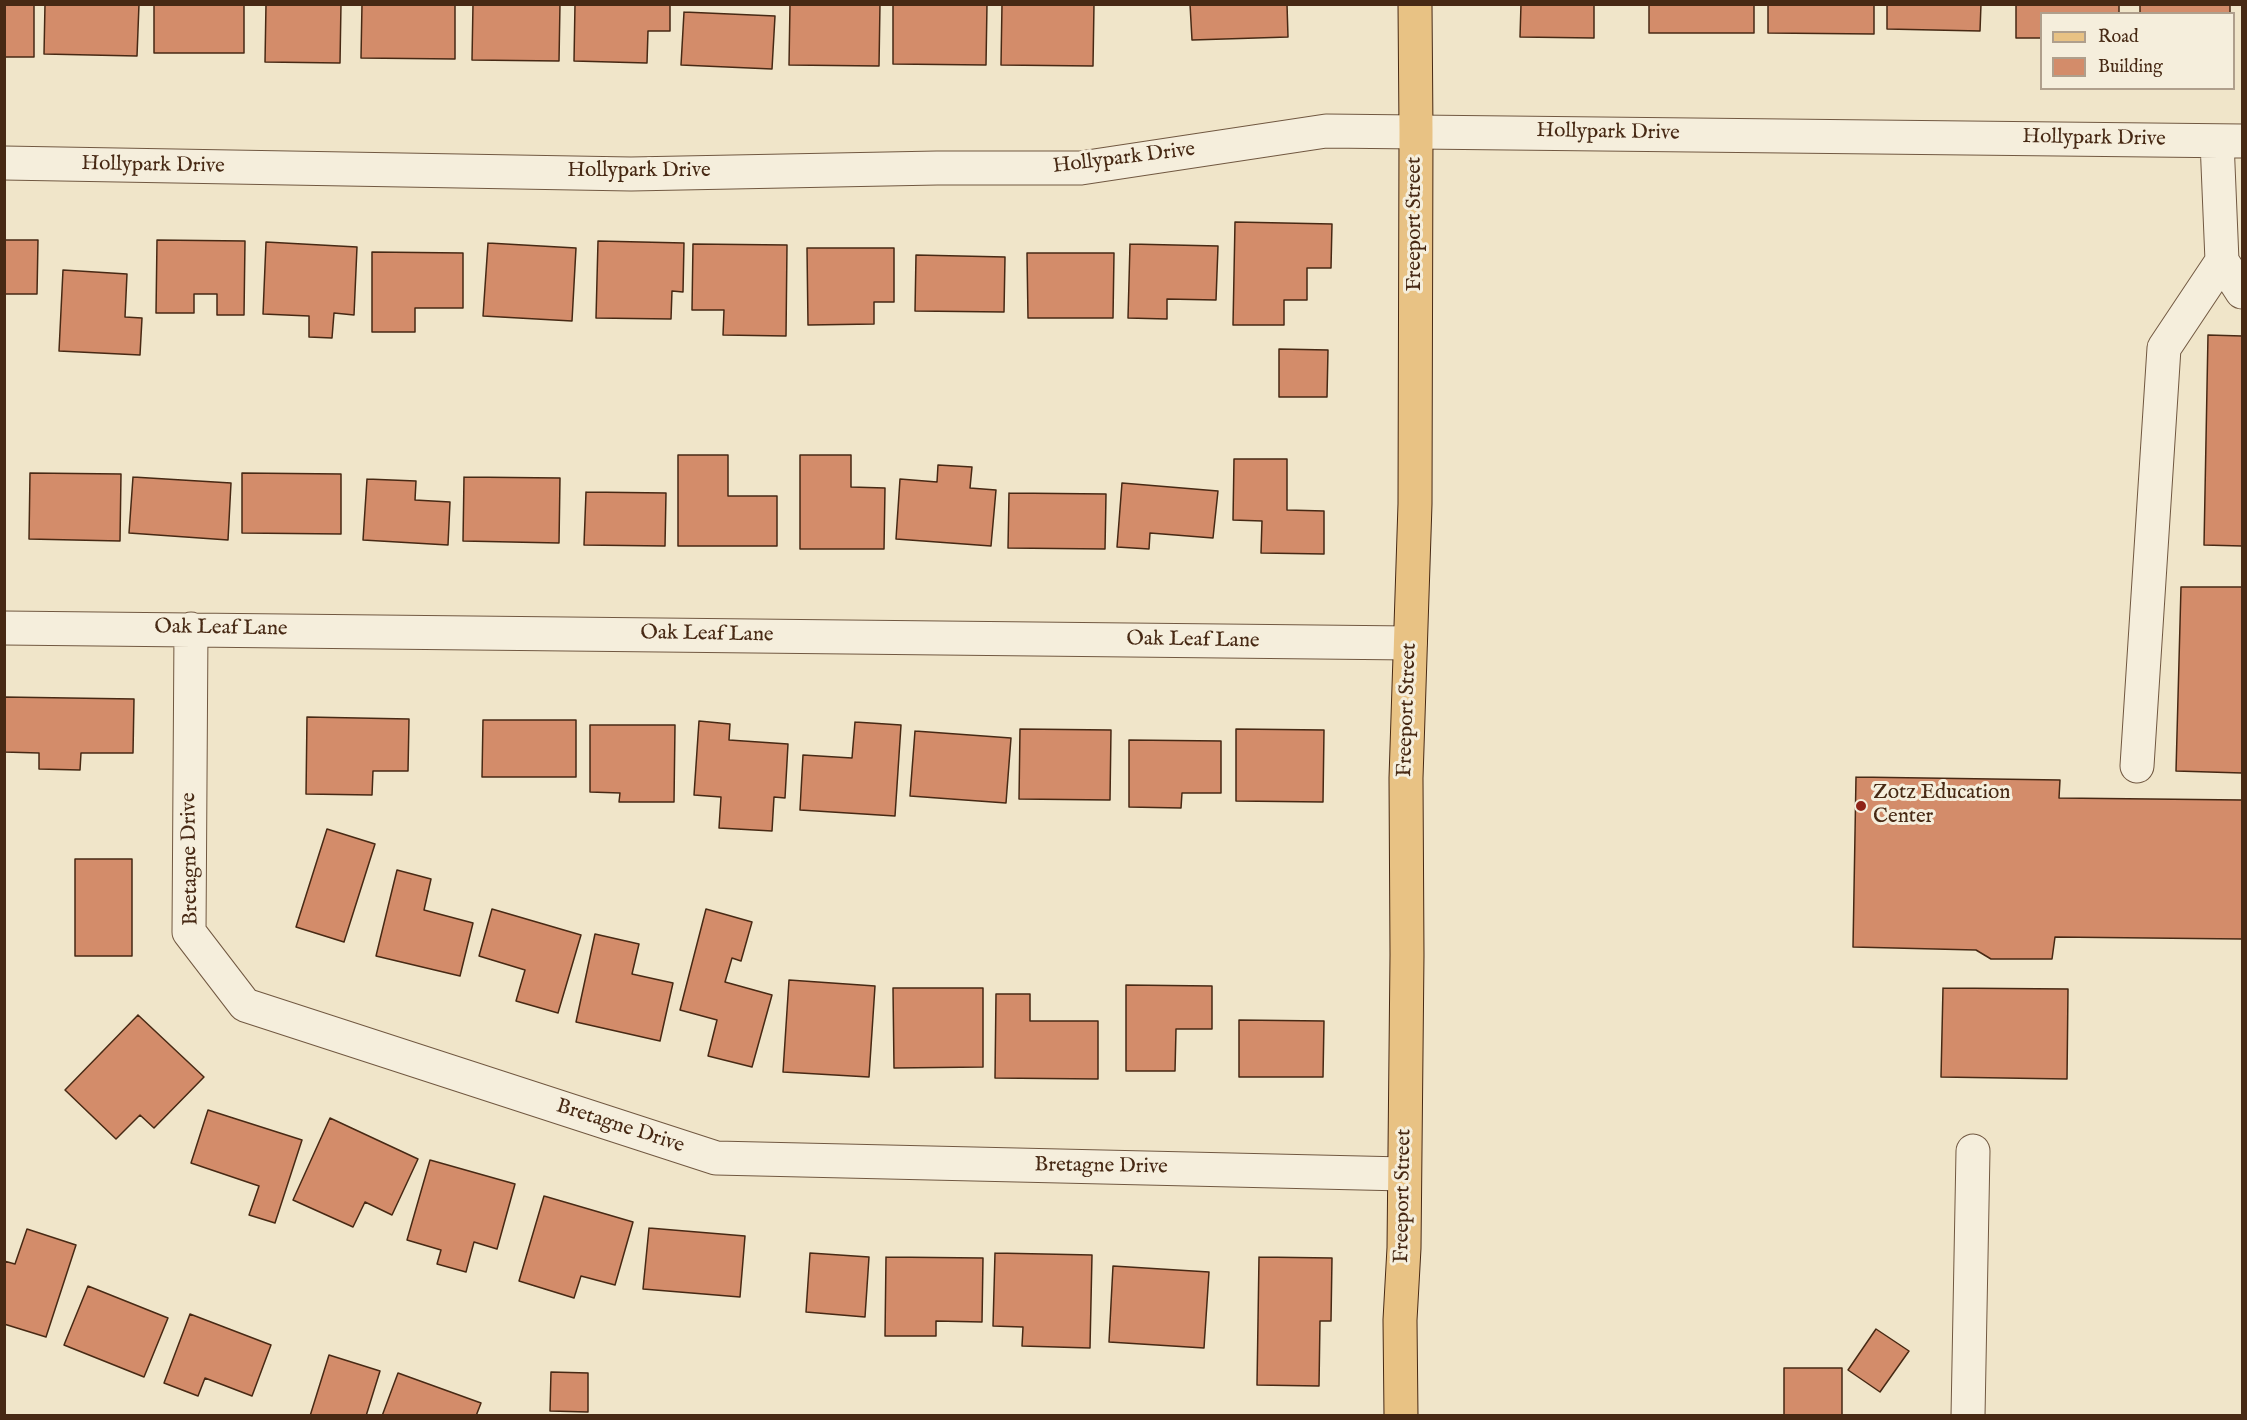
<!DOCTYPE html>
<html>
<head>
<meta charset="utf-8">
<style>
	body { margin:0 }
	#map { position:relative; width:2247px; height:1420px; overflow:hidden; background:#f0e5c9; font-family:"IM FELL English",serif }
	canvas { display:block }
	.frame { position:absolute; inset:0; border:6px solid #472914; pointer-events:none }
	.legend { position:absolute; left:2040px; top:12px; width:195px; height:78px; box-sizing:border-box; background:#f5eedc; border:2px solid #af9f8c; margin:0; padding:8px 10px; list-style:none; font-size:18px; color:#472914 }
	.legend li { display:flex; align-items:center; gap:12px; height:30px }
	.legend b { width:30px; border:2px solid #af9f8c }
</style>
</head>
<body>
<div id="map">
<canvas width="2247" height="1420"></canvas>
<div class="frame"></div>
<ul class="legend">
<li><b style="height:8px;background:#e8c284"></b>Road</li>
<li><b style="height:16px;background:#d38c6a"></b>Building</li>
</ul>
</div>
<script>
const ctx = document.querySelector('canvas').getContext('2d');
ctx.lineJoin = 'round';
function fillPath(path, color) { ctx.fillStyle = color; ctx.fill(path, 'evenodd'); }
const toPath = rows => new Path2D(rows.map(r => 'M' + r).join(''));
function strokePath(path, color, width, dash) { ctx.strokeStyle = color; ctx.lineWidth = width; ctx.lineCap = dash ? 'butt' : 'round'; ctx.setLineDash(dash || []); ctx.stroke(path); }
function label(font, color, halo, rows, align = 'center') {
  ctx.font = font + ' "IM FELL English",serif'; ctx.lineWidth = 6; ctx.setLineDash([]); ctx.textBaseline = 'middle'; ctx.strokeStyle = halo; ctx.fillStyle = color; for (const [text, x, y, turn = 0] of rows) {
    ctx.save(); ctx.translate(x, y); ctx.rotate((+turn || 0) * Math.PI / 180); ctx.textAlign = isNaN(turn) ? turn : align; if (halo) ctx.strokeText(text, 0, 0); ctx.fillText(text, 0, 0); ctx.restore();
  }
}
const building = toPath([
	[4,4,34,4,34,57,4,57,4,4],
	[45,4,139,4,137,56,44,54,45,4],
	[154,4,244,4,244,53,154,53,154,4],
	[266,4,341,4,340,63,265,62,266,4],
	[362,4,455,4,455,59,361,58,362,4],
	[473,4,560,4,559,61,472,60,473,4],
	[575,4,670,4,670,31,648,31,647,63,574,61,575,4],
	[790,4,880,4,879,66,789,65,790,4],
	[893,4,987,4,986,65,893,64,893,4],
	[1002,4,1094,4,1093,66,1001,65,1002,4],
	[1190,4,1287,4,1288,37,1192,40,1190,4],
	[1521,4,1594,4,1594,38,1520,37,1521,4],
	[1649,4,1754,4,1754,33,1649,33,1649,4],
	[1768,4,1874,4,1874,34,1768,33,1768,4],
	[1887,4,1981,4,1980,31,1887,29,1887,4],
	[2016,4,2119,4,2119,14,2042,14,2042,38,2016,38,2016,4],
	[2140,4,2230,4,2230,14,2140,14,2140,4],
	[684,12,775,16,772,69,681,65,684,12],
	[1235,222,1332,224,1331,268,1307,268,1307,300,1284,300,1284,325,1233,325,1235,222],
	[4,240,38,240,37,294,4,294,4,240],
	[157,240,245,241,244,315,217,315,217,294,194,294,194,313,156,313,157,240],
	[598,241,684,243,683,292,672,291,671,319,596,318,598,241],
	[266,242,357,247,354,315,334,313,332,338,309,337,309,316,263,314,266,242],
	[488,243,576,248,572,321,483,316,488,243],
	[693,244,787,245,786,336,723,335,724,310,692,310,693,244],
	[1130,244,1218,246,1216,300,1167,299,1167,319,1128,318,1130,244],
	[807,248,894,248,894,302,874,302,874,324,808,325,807,248],
	[372,252,463,253,463,308,415,308,415,332,372,332,372,252],
	[1027,253,1114,253,1113,318,1028,318,1027,253],
	[916,255,1005,257,1004,312,915,311,916,255],
	[63,270,127,274,125,317,142,318,140,355,59,351,63,270],
	[2208,335,2242,336,2242,546,2204,545,2208,335],
	[1279,349,1328,350,1327,397,1279,397,1279,349],
	[678,455,728,455,728,496,777,496,777,546,678,546,678,455],
	[800,455,851,455,851,487,885,488,884,549,800,549,800,455],
	[1234,459,1287,459,1287,510,1324,511,1324,554,1261,553,1262,521,1233,520,1234,459],
	[938,465,972,467,970,488,996,490,991,546,896,539,900,479,937,482,938,465],
	[30,473,121,474,120,541,29,539,30,473],
	[242,473,341,474,341,534,242,533,242,473],
	[133,477,231,483,228,540,129,533,133,477],
	[464,477,560,478,559,543,463,541,464,477],
	[367,479,416,481,415,500,450,502,448,545,363,540,367,479],
	[1122,483,1218,491,1213,538,1150,533,1149,549,1117,547,1122,483],
	[586,492,666,493,665,546,584,545,586,492],
	[1009,493,1106,494,1105,549,1008,548,1009,493],
	[2181,587,2242,587,2242,773,2176,771,2181,587],
	[4,697,134,699,133,753,81,753,80,770,39,769,39,753,4,752,4,697],
	[307,717,409,719,408,771,373,771,372,795,306,794,307,717],
	[483,720,576,720,576,777,482,777,483,720],
	[699,721,730,724,729,740,788,744,785,798,774,797,772,831,719,828,721,797,694,795,699,721],
	[855,722,901,725,895,816,800,810,803,755,852,758,855,722],
	[590,725,675,725,674,802,619,802,620,793,590,792,590,725],
	[1020,729,1111,730,1110,800,1019,799,1020,729],
	[1236,729,1324,730,1323,802,1236,801,1236,729],
	[915,731,1011,738,1006,803,910,796,915,731],
	[1129,740,1221,741,1221,793,1182,793,1181,808,1129,807,1129,740],
	[1856,777,2060,780,2059,798,2242,800,2242,939,2055,937,2052,959,1991,959,1976,950,1853,947,1856,777],
	[327,829,375,844,344,942,296,927,327,829],
	[75,859,132,859,132,956,75,956,75,859],
	[397,870,431,879,424,910,473,923,460,976,376,956,397,870],
	[492,909,581,935,558,1013,516,1001,525,970,479,956,492,909],
	[706,909,752,922,741,961,732,958,725,982,772,995,752,1067,708,1056,717,1020,680,1010,706,909],
	[595,934,639,944,632,974,673,983,660,1041,576,1022,595,934],
	[789,980,875,986,869,1077,783,1072,789,980],
	[1126,985,1212,986,1212,1029,1176,1029,1175,1071,1126,1071,1126,985],
	[893,988,983,988,983,1067,894,1068,893,988],
	[1943,988,2068,989,2067,1079,1941,1077,1943,988],
	[996,994,1030,994,1030,1021,1098,1021,1098,1079,995,1078,996,994],
	[138,1015,204,1077,154,1128,140,1115,116,1139,65,1090,138,1015],
	[1239,1020,1324,1021,1323,1077,1239,1077,1239,1020],
	[208,1110,302,1140,275,1223,249,1215,259,1186,191,1163,208,1110],
	[330,1118,418,1159,392,1215,365,1202,353,1227,293,1200,330,1118],
	[430,1160,515,1184,497,1249,474,1242,466,1272,437,1264,441,1250,407,1240,430,1160],
	[544,1196,633,1222,615,1285,581,1276,574,1298,519,1281,544,1196],
	[649,1228,745,1236,740,1297,643,1289,649,1228],
	[27,1229,76,1245,46,1337,4,1324,4,1261,15,1264,27,1229],
	[810,1253,869,1257,865,1317,806,1312,810,1253],
	[995,1253,1092,1255,1090,1348,1022,1346,1023,1327,993,1326,995,1253],
	[886,1257,983,1258,982,1322,936,1321,936,1336,885,1336,886,1257],
	[1259,1257,1332,1258,1331,1321,1320,1321,1319,1386,1257,1385,1259,1257],
	[1113,1266,1209,1272,1204,1348,1109,1342,1113,1266],
	[88,1286,168,1318,144,1377,64,1345,88,1286],
	[190,1314,271,1345,252,1396,205,1378,198,1396,164,1383,190,1314],
	[1876,1329,1909,1351,1880,1392,1848,1370,1876,1329],
	[329,1355,380,1371,366,1416,310,1416,329,1355],
	[1784,1368,1842,1368,1842,1416,1784,1416,1784,1368],
	[551,1372,588,1373,588,1412,550,1411,551,1372],
	[398,1373,481,1403,476,1416,382,1416,398,1373]
]);
const minor = toPath([
	[4,163,631,174,937,168,1081,168,1326,131,2242,141],
	[2222,261,2242,292],
	[4,628,1410,643],
	[191,629,189,932,245,1005,716,1158,1404,1174],
	[2137,766,2164,348,2222,261,2217,141],
	[1968,1416,1973,1151]
]);
const major = toPath([
	[1401,1416,1400,1320,1404,1248,1407,955,1406,778,1415,504,1416,131,1415,4]
]);
const markers = [
	[1861,806,6,"#8f2418"]
];
const streetNames = [
	["Hollypark Drive",1608,133,1],
	["Hollypark Drive",2094,139,1],
	["Hollypark Drive",1124,159,-7],
	["Hollypark Drive",153,166,1],
	["Hollypark Drive",639,172],
	["Freeport Street",1416,224,-90],
	["Oak Leaf Lane",221,629,1],
	["Oak Leaf Lane",707,635,1],
	["Oak Leaf Lane",1193,641,1],
	["Freeport Street",1408,710,-88],
	["Bretagne Drive",191,859,-91],
	["Bretagne Drive",620,1127,18],
	["Bretagne Drive",1101,1167,1],
	["Freeport Street",1404,1196,-89]
];
const poiNames = [
	["Zotz Education",1873,794],
	["Center",1873,818]
];
fillPath(building, '#d38c6a');
strokePath(building, '#472914', 1.5);
strokePath(minor, '#715841', 35);
strokePath(major, '#472914', 35);
strokePath(minor, '#f5eedc', 33);
strokePath(major, '#e8c284', 33);
for (const [x, y, r, color] of markers) { const dot = new Path2D(); dot.arc(x, y, r, 0, 2 * Math.PI); ctx.fillStyle = color; ctx.fill(dot); strokePath(dot, '#f5eedc', 2); }
label('21px', '#472914', '#f5eedc', streetNames);
label('21px', '#472914', '#f5eedc', poiNames, 'left');
</script>
</body>
</html>
